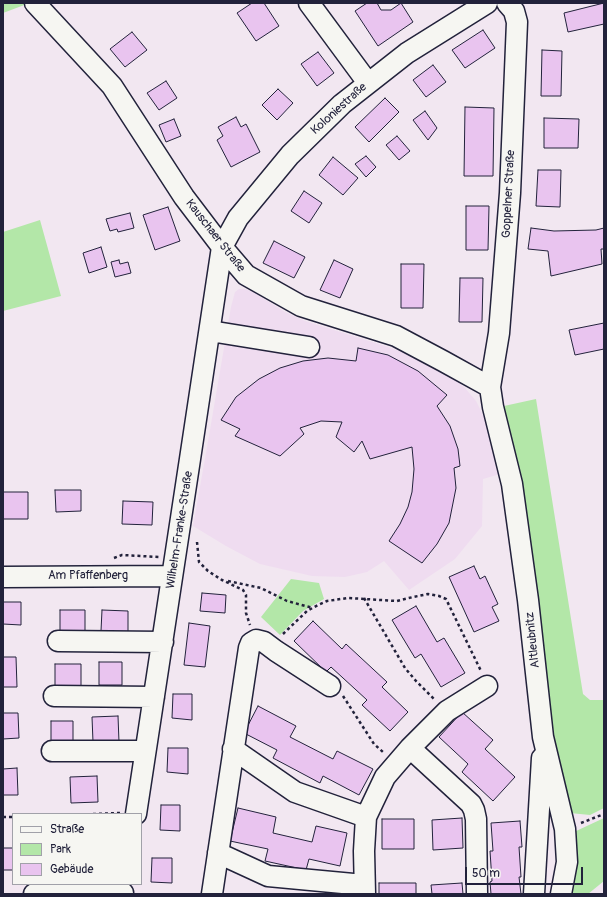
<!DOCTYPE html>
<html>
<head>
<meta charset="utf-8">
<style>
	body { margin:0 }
	#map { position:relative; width:607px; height:897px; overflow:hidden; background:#f2e7f1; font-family:Pangolin,sans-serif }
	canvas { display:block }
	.frame { position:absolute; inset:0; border:4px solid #22223b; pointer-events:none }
	.legend { position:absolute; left:12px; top:813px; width:130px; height:72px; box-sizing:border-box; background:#f6f6f2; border:1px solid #a1a1a9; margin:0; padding:5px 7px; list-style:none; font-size:12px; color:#22223b }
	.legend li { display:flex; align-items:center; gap:8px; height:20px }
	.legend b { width:20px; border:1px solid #a1a1a9 }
	.scale { position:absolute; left:465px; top:867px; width:118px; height:18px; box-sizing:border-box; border:2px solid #22223b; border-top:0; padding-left:5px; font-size:12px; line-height:14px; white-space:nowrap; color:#22223b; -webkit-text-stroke:3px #f6f6f2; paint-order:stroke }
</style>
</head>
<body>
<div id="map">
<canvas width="607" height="897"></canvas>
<div class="frame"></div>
<ul class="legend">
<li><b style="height:5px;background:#f6f6f2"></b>Straße</li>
<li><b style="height:11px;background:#b3e7a8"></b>Park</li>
<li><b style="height:11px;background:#e9c4ef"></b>Gebäude</li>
</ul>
<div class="scale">50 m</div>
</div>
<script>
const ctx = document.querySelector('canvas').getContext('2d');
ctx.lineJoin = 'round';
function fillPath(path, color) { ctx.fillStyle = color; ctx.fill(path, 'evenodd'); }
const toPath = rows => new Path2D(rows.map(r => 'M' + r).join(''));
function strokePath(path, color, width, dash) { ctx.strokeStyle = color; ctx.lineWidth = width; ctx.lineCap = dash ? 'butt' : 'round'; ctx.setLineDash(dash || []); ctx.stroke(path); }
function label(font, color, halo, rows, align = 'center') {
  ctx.font = font + ' Pangolin,sans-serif'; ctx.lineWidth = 3; ctx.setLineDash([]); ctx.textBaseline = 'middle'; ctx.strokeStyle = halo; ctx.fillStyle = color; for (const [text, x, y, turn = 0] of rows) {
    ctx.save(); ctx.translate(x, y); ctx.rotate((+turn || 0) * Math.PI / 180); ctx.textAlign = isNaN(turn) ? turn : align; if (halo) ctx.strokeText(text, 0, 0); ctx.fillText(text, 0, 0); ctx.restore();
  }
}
const built = toPath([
	[239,289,245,289,253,292,285,312,305,321,385,346,416,357,449,375,465,388,476,401,484,417,491,438,500,474,483,479,482,526,455,559,409,590,384,561,367,572,345,577,312,576,260,564,226,546,193,526,206,453,231,307,235,292]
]);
const green = toPath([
	[3,3,27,3,27,4,3,13],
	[40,220,61,296,3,311,3,232],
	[536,399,583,694,590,700,604,700,604,808,590,815,570,813,551,746,508,426,504,406],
	[291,579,319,583,324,599,303,611,280,635,261,617],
	[604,818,604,881,588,894,569,894,574,832]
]);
const building = toPath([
	[252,3,264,3,279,26,256,41,237,13,252,3],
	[367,3,377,3,381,10,391,10,401,3,413,22,378,46,355,11,367,3],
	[604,3,604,24,568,32,564,13,604,3],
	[483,30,495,48,465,68,452,50,483,30],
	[132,32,147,50,125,67,110,49,132,32],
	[542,50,562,51,561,96,541,96,542,50],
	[318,52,334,73,317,86,301,64,318,52],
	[433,65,446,82,426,97,413,80,433,65],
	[166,81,177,98,159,110,147,93,166,81],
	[278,89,293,103,277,120,262,105,278,89],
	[385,98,399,112,369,142,355,127,385,98],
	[465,107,494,108,493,176,464,176,465,107],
	[425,111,437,128,428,140,413,120,425,111],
	[236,117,241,127,246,124,260,152,231,167,217,140,223,136,218,127,236,117],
	[544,118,579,119,578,148,544,148,544,118],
	[174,119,181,136,166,142,159,125,174,119],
	[397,136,410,151,399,160,386,145,397,136],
	[366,156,376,167,366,177,355,164,366,156],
	[333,157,358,178,343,195,319,175,333,157],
	[538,170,561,170,560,207,536,206,538,170],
	[304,191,322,203,309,223,291,211,304,191],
	[466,206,489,206,488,250,466,250,466,206],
	[168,207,180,241,155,250,143,215,168,207],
	[130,213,134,228,118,232,117,229,110,231,106,219,130,213],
	[531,228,554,231,596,230,604,228,604,249,601,249,602,264,551,276,548,251,528,249,531,228],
	[274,241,305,257,294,278,263,263,274,241],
	[101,247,107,267,89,273,83,253,101,247],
	[119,260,120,264,128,262,131,273,115,277,111,262,119,260],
	[334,260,353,269,340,298,320,290,334,260],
	[401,264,424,264,423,308,401,308,401,264],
	[460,278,483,278,482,322,459,322,460,278],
	[604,323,604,349,575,355,569,330,604,323],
	[358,348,388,355,418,371,447,395,437,406,450,426,458,449,460,466,454,468,456,488,449,523,437,544,422,563,389,541,400,524,408,507,412,492,414,469,412,447,370,459,362,441,354,452,336,437,342,422,321,421,300,428,304,434,280,456,235,436,240,429,221,420,236,397,259,379,280,368,303,361,328,358,356,361,358,348],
	[55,490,81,490,81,511,56,512,55,490],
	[3,492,28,492,28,519,3,519,3,492],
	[123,501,153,502,152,525,122,524,123,501],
	[474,566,480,579,485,576,498,604,492,607,499,621,474,632,449,577,474,566],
	[202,593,226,595,225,613,200,611,202,593],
	[3,602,21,602,21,625,3,624,3,602],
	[416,606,437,642,444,638,465,673,441,687,421,654,415,658,392,620,416,606],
	[60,610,85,610,85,632,60,632,60,610],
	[102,610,128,611,128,632,101,631,102,610],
	[313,621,342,649,346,644,387,682,382,687,408,712,390,731,362,705,367,700,331,667,326,672,294,641,313,621],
	[189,623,210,626,205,667,184,665,189,623],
	[3,657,16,657,17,687,3,687,3,657],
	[99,662,122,662,122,685,99,685,99,662],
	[55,664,81,664,81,686,55,687,55,664],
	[173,694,192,694,192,720,172,718,173,694],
	[258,706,296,726,290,737,333,759,337,751,373,769,359,795,323,776,320,783,273,758,277,750,244,733,258,706],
	[462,712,493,740,485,749,515,777,493,801,462,772,468,764,439,737,462,712],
	[3,713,18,713,19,738,3,739,3,713],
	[118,716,119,742,93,742,92,717,118,716],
	[51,721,73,721,73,742,51,743,51,721],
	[168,748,188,748,188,774,167,772,168,748],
	[17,768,18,795,3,795,3,769,17,768],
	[97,776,98,802,71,803,70,777,97,776],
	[161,805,180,805,180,831,160,830,161,805],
	[238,808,276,817,273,833,312,842,316,826,347,833,340,866,309,859,306,870,265,861,268,849,230,841,238,808],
	[462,818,463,848,433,850,432,820,462,818],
	[382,819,414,819,414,849,382,849,382,819],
	[520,821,522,847,519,847,521,877,519,877,521,894,491,894,490,882,492,881,490,851,493,851,491,823,520,821],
	[3,848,13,848,13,870,3,870,3,848],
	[152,858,172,858,172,883,151,882,152,858],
	[379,883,416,883,416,894,379,894,379,883],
	[462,883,463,894,432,894,431,885,462,883]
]);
const path = toPath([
	[197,542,199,562,208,571,222,580,243,590,246,595,246,613,250,625],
	[114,558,122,555,159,557],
	[228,581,261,588,287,601,313,608],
	[364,598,405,668,416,681,435,700],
	[283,634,307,611,318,605,327,601,348,598,397,601,413,597,428,594,439,596,446,599,481,671],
	[343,696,374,744,384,753],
	[93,814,120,813],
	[3,817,13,817],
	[581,823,604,814]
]);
const minor = toPath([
	[35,3,112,86,184,197,222,247,246,275,301,306,396,336,443,361,490,387],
	[309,3,368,83],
	[507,3,514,11,517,22,510,193,499,333,490,387,493,407,512,484,528,600,543,737,565,829,567,862,561,894],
	[210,331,309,347],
	[3,577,172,576],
	[58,641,163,642],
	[54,696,154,697],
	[410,748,471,804,474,810,476,819,477,894],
	[233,749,295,792,366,817],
	[52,751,145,751],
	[136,814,190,459,222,247,238,218,290,155,342,104,407,53,487,3],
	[218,853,268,876,364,885],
	[34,894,123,893],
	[212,894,249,648,251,643,256,640,264,642,276,651,330,686],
	[365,894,364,851,366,817,385,777,410,748,447,711,487,686],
	[534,894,542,758]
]);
const streetNames = [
	["Koloniestraße",339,109,-42],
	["Goppelner Straße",509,194,-87],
	["Kauschaer Straße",215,236,52],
	["Wilhelm-Franke-Straße",180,530,-81],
	["Am Pfaffenberg",88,576],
	["Altleubnitz",533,640,-96]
];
fillPath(built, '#efdcf0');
fillPath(green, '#b3e7a8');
fillPath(building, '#e9c4ef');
strokePath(building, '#22223b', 1);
strokePath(minor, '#22223b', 23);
strokePath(path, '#22223b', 2.5, [3, 3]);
strokePath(minor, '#f6f6f2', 20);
label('12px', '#22223b', '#f6f6f2', streetNames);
</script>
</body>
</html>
